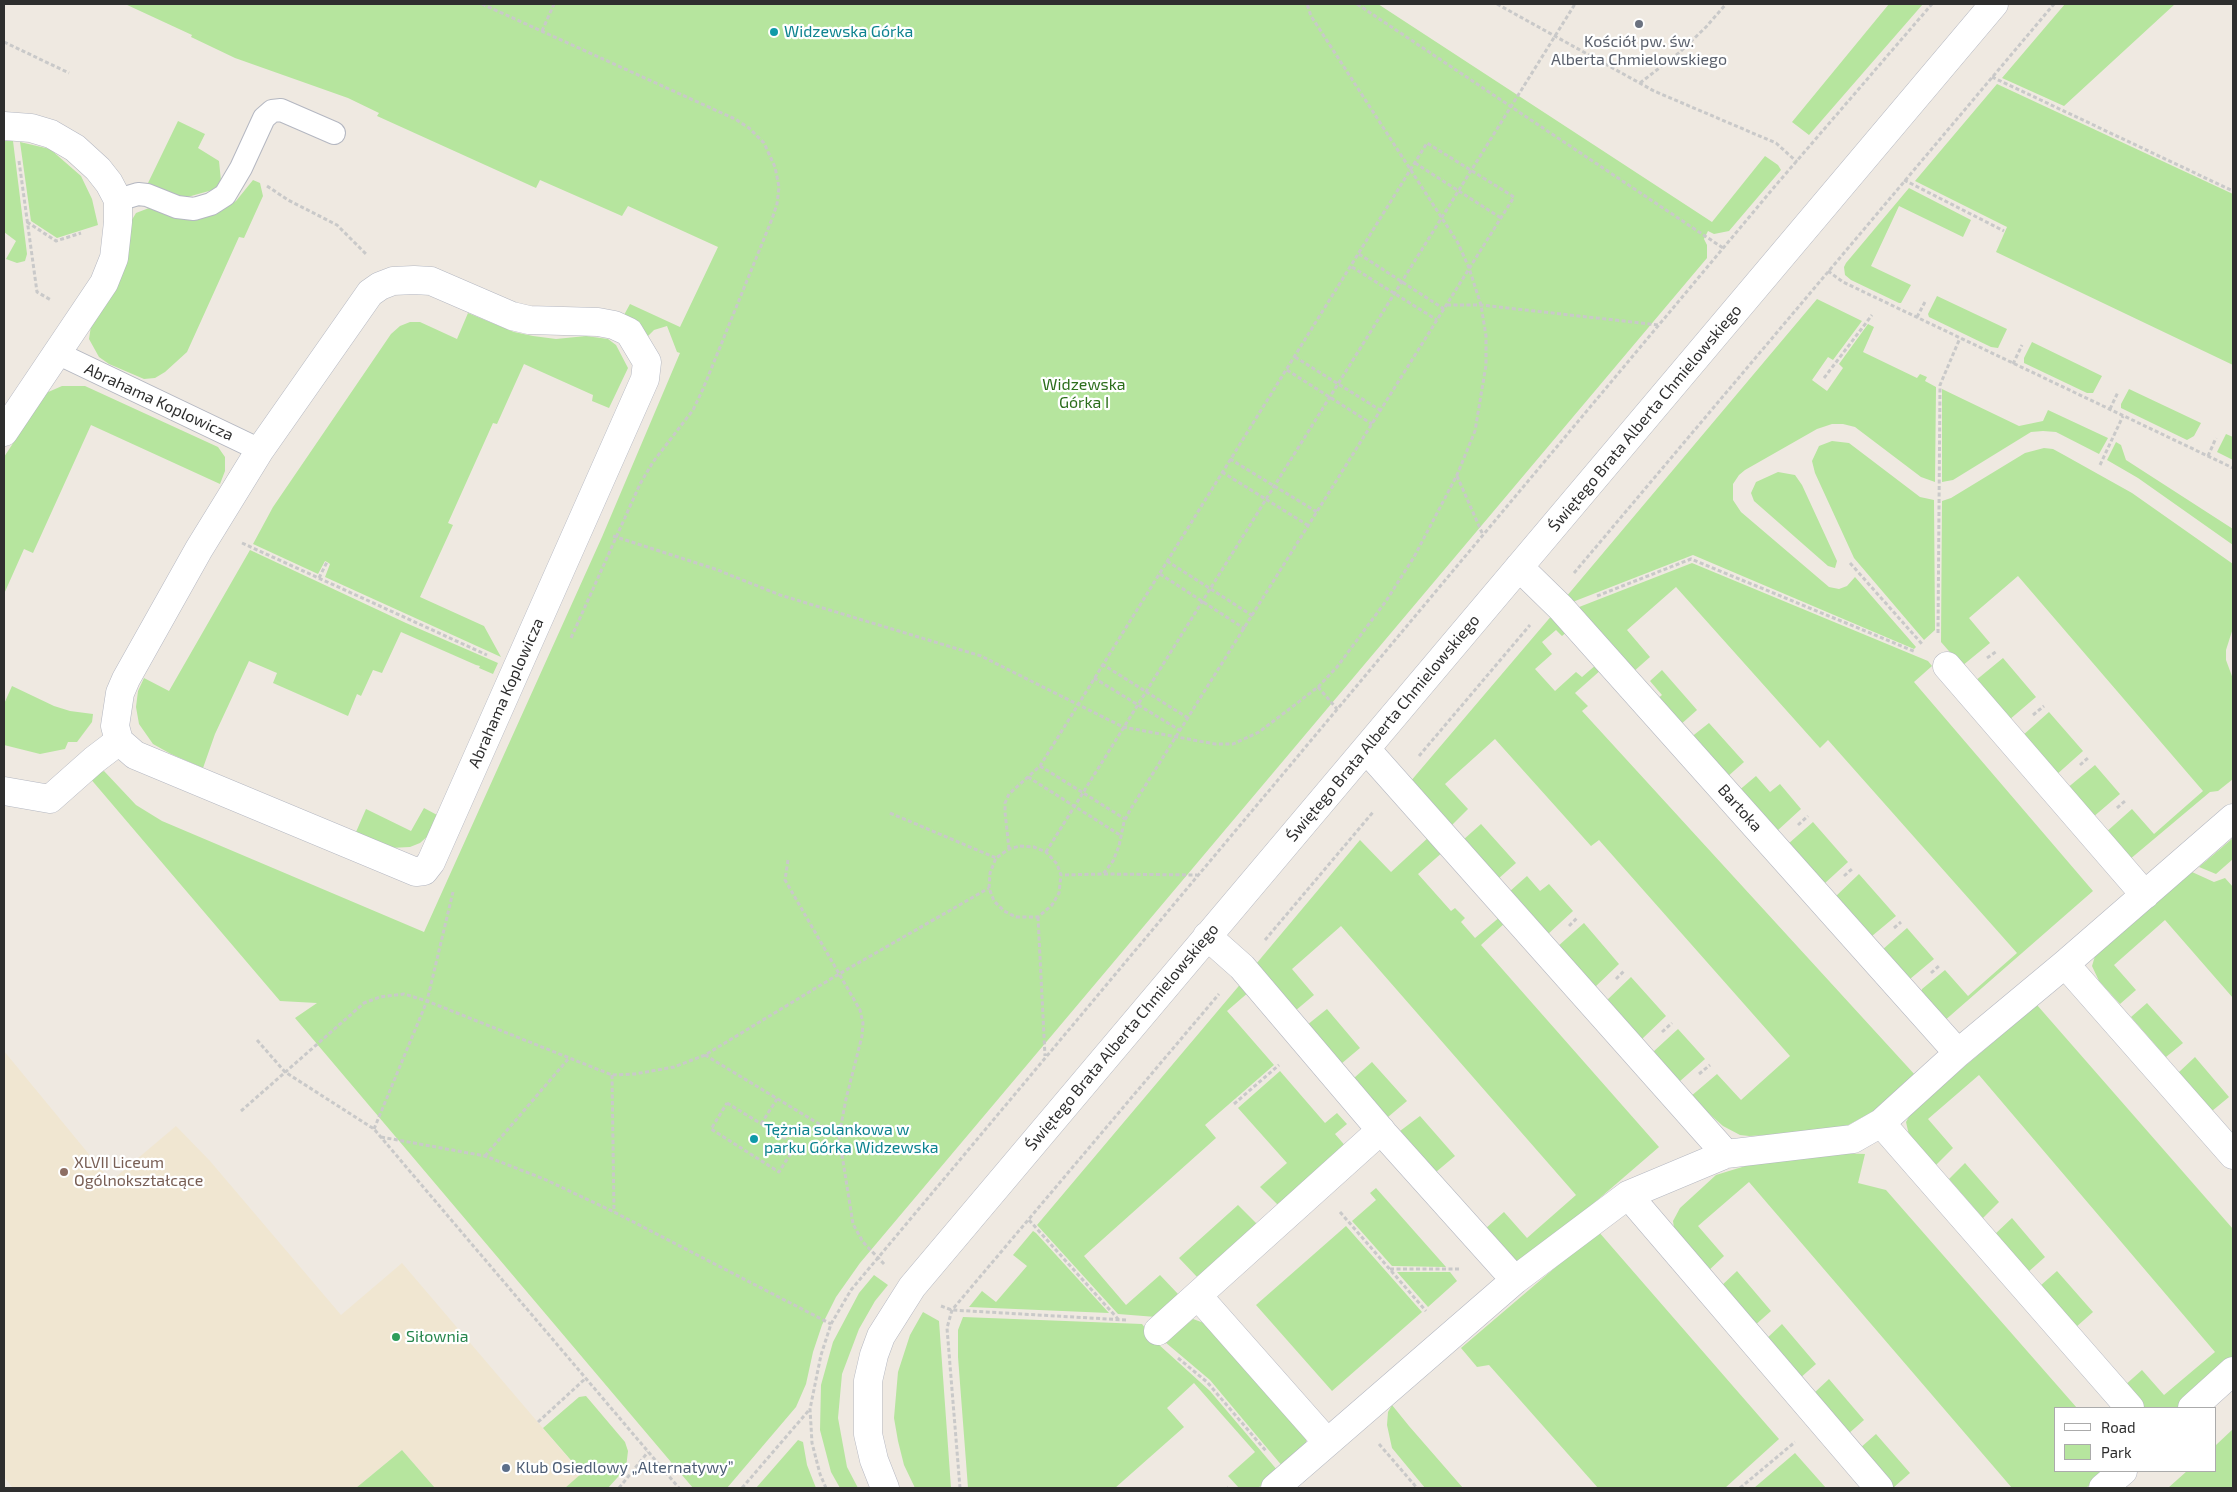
<!DOCTYPE html>
<html>
<head>
<meta charset="utf-8">
<style>
	body { margin:0 }
	#map { position:relative; width:2237px; height:1492px; overflow:hidden; background:#efe9e1; font-family:"Exo 2",sans-serif }
	canvas { display:block }
	.frame { position:absolute; inset:0; border:5px solid #2e2e2e; pointer-events:none }
	.legend { position:absolute; left:2054px; top:1407px; width:162px; height:65px; box-sizing:border-box; background:#fff; border:1px solid #ababab; margin:0; padding:6px 9px; list-style:none; font-size:15px; color:#2e2e2e }
	.legend li { display:flex; align-items:center; gap:10px; height:25px }
	.legend b { width:25px; border:1px solid #ababab }
</style>
</head>
<body>
<div id="map">
<canvas width="2237" height="1492"></canvas>
<div class="frame"></div>
<ul class="legend">
<li><b style="height:6px;background:#fff"></b>Road</li>
<li><b style="height:14px;background:#b6e59e"></b>Park</li>
</ul>
</div>
<script>
const ctx = document.querySelector('canvas').getContext('2d');
ctx.lineJoin = 'round';
function fillPath(path, color) { ctx.fillStyle = color; ctx.fill(path, 'evenodd'); }
const toPath = rows => new Path2D(rows.map(r => 'M' + r).join(''));
function strokePath(path, color, width, dash) { ctx.strokeStyle = color; ctx.lineWidth = width; ctx.lineCap = dash ? 'butt' : 'round'; ctx.setLineDash(dash || []); ctx.stroke(path); }
function label(font, color, halo, rows, align = 'center') {
  ctx.font = font + ' "Exo 2",sans-serif'; ctx.lineWidth = 4.5; ctx.setLineDash([]); ctx.textBaseline = 'middle'; ctx.strokeStyle = halo; ctx.fillStyle = color; for (const [text, x, y, turn = 0] of rows) {
    ctx.save(); ctx.translate(x, y); ctx.rotate((+turn || 0) * Math.PI / 180); ctx.textAlign = isNaN(turn) ? turn : align; if (halo) ctx.strokeText(text, 0, 0); ctx.fillText(text, 0, 0); ctx.restore();
  }
}
const education = toPath([
	[4,1051,111,1181,176,1126,210,1161,341,1315,402,1263,582,1474,565,1488,435,1488,402,1450,356,1488,13,1488,4,1477]
]);
const green = toPath([
	[125,4,1378,4,1712,222,1765,156,1778,165,1781,170,1729,231,1714,234,1708,231,1704,239,1707,245,1707,258,860,1263,836,1297,822,1325,813,1352,806,1384,796,1407,727,1488,693,1488,295,1018,317,1003,280,1001,89,777,104,771,136,805,162,821,424,932,602,537,680,353,677,352,667,326,654,330,647,337,624,315,630,304,680,327,718,247,628,206,622,216,540,180,536,188,377,116,379,113,348,98,235,58,191,37,192,35],
	[1889,4,1923,4,1809,135,1792,122],
	[2065,4,2175,4,2064,106,2002,78],
	[1997,84,2233,194,2233,365,1996,252,2007,227,1915,181],
	[178,121,205,134,198,148,219,161,221,181,216,189,184,198,177,198,148,183],
	[4,141,13,141,27,254,25,261,17,263,6,259,16,241,4,232],
	[20,142,50,149,81,176,92,199,98,225,57,238,31,221],
	[253,180,260,183,263,196,244,238,239,237,187,352,165,372,155,378,144,379,109,364,99,357,89,339,91,326,130,223,136,213,149,208,179,219,192,219,223,209,236,201],
	[1909,188,1971,220,1963,237,1899,206,1871,266,1911,285,1901,303,1899,303,1851,280,1845,275,1844,267,1846,263],
	[1937,296,2007,329,1998,348,1991,347,1929,317,1928,314],
	[1817,299,1862,321,1833,360,1828,357,1812,380,1827,391,1843,368,1839,364,1868,324,1874,327,1863,352,1917,378,1920,374,1927,377,1925,381,1936,387,1935,482,1921,477,1855,427,1843,424,1832,424,1817,429,1745,470,1739,475,1733,484,1733,500,1741,512,1829,587,1839,589,1847,586,1855,577,1916,647,1914,649,1693,555,1570,603,1566,597],
	[468,313,514,332,533,336,556,339,586,336,608,339,616,345,628,368,609,408,592,401,593,395,524,364,497,424,493,423,448,523,453,525,420,597,484,626,501,657,325,577,330,564,327,562,325,561,318,574,253,544,273,507,391,334,400,326,410,322,420,322,457,339],
	[2032,342,2102,376,2093,393,2087,393,2024,363,2024,358],
	[62,386,85,386,218,447,225,457,225,471,220,484,91,425,33,553,24,549,4,594,4,457,46,393],
	[1942,389,2019,426,2043,421,2048,410,2108,438,2099,454,2056,432,2043,431,2031,432,1953,480,1942,482],
	[2129,389,2201,423,2194,436,2187,440,2121,408,2121,404],
	[2226,434,2233,437,2233,460,2217,452],
	[1832,441,1849,443,1920,497,1934,500,1935,630,1924,640,1854,558,1815,473,1812,461,1819,446],
	[2116,442,2121,445,2126,460,2233,529,2233,545,2138,478,2107,460],
	[2044,448,2053,449,2064,455,2132,493,2233,564,2233,628,2226,650,2226,660,2233,679,2233,779,2218,791,2210,792,2129,860,2105,833,2132,809,2154,834,2203,791,2018,576,1969,618,1990,643,1962,666,1941,642,1942,501,1951,498,2025,453],
	[1778,472,1795,475,1802,485,1837,561,1835,568,1828,566,1754,501,1751,493,1756,482],
	[250,550,406,623,498,663,493,674,479,668,480,666,476,665,401,632,382,673,373,670,361,696,357,694,348,716,273,683,277,673,249,661,215,734,203,768,171,754,153,744,139,724,136,707,138,691,144,678,169,691],
	[1692,563,1928,661,1932,666,1914,682,2093,891,1943,1022,1920,995,1922,989,1945,970,1968,996,2017,953,1828,740,1820,748,1676,587,1627,630,1650,657,1632,673,1574,609],
	[1553,614,1568,631,1562,636,1556,630,1542,642,1552,654,1535,669,1555,691,1576,672,1582,677,1597,664,1602,669,1575,693,1588,706,1582,711,1916,1076,1872,1112,1841,1129,1825,1132,1749,1136,1740,1135,1723,1126,1690,1097,1717,1074,1741,1100,1790,1056,1599,840,1591,846,1495,739,1445,784,1468,809,1451,826,1410,782],
	[2003,658,2036,697,2009,720,1975,681],
	[1662,670,1697,710,1679,726,1656,700,1662,695,1650,681],
	[12,686,54,706,70,711,93,714,92,722,77,742,68,742,65,749,40,754,4,745,4,704],
	[2049,712,2083,751,2055,776,2022,736],
	[1709,723,1744,762,1726,778,1690,738],
	[2095,765,2120,794,2092,818,2066,789],
	[1756,776,1770,792,1780,784,1801,809,1777,831,1737,792],
	[424,808,439,816,429,835,420,843,410,847,390,848,356,832,366,809,411,831],
	[1813,822,1848,862,1824,884,1788,844],
	[1481,824,1516,863,1498,879,1463,840],
	[1430,836,1444,851,1418,874,1451,911,1455,908,1465,918,1461,922,1475,938,1501,916,1506,922,1481,945,1659,1147,1529,1259,1520,1262,1516,1261,1485,1229,1504,1212,1527,1238,1576,1195,1341,926,1292,969,1314,995,1295,1011,1256,964,1360,840,1391,872],
	[2233,838,2233,859,2216,874,2199,867],
	[2192,872,2214,882,2225,878,2233,887,2233,998,2165,920,2114,965,2136,990,2120,1004,2099,981,2092,966,2095,956,2107,943],
	[1859,874,1896,916,1872,936,1835,897],
	[1527,876,1540,891,1549,884,1573,911,1547,935,1509,892],
	[1584,923,1619,964,1594,988,1557,947],
	[1907,928,1934,959,1910,979,1882,950],
	[1631,977,1666,1016,1642,1039,1606,1001],
	[1243,981,1250,991,1227,1011,1274,1065,1205,1125,1216,1138,1084,1256,1126,1305,1160,1275,1178,1294,1177,1299,1156,1317,1118,1314,1037,1225],
	[2147,1003,2183,1043,2166,1057,2131,1017],
	[2037,1005,2233,1229,2233,1359,2177,1408,2145,1408,2124,1386,2142,1370,2164,1395,2215,1352,1979,1075,1928,1119,1953,1148,1935,1166,1909,1135,1906,1122,1912,1111],
	[1327,1009,1360,1048,1341,1064,1307,1025],
	[1678,1029,1705,1059,1679,1082,1653,1052],
	[2195,1057,2229,1097,2212,1111,2178,1073],
	[1372,1062,1407,1101,1388,1117,1354,1078],
	[1280,1071,1325,1123,1337,1113,1347,1124,1335,1134,1348,1149,1280,1207,1260,1187,1287,1163,1238,1108],
	[1420,1116,1455,1156,1436,1172,1400,1131],
	[1834,1153,1865,1154,1858,1183,1886,1190,2077,1408,2056,1408,2056,1471,2106,1471,2086,1488,2012,1488,1749,1182,1698,1226,1724,1256,1706,1273,1675,1235,1673,1221,1680,1208,1716,1175,1765,1160],
	[1965,1163,1999,1202,1983,1218,1949,1179],
	[1376,1188,1446,1267,1392,1266,1352,1221,1376,1200,1370,1193],
	[1238,1205,1260,1227,1198,1278,1179,1258],
	[2012,1218,2045,1257,2027,1273,1993,1236],
	[1346,1226,1422,1312,1332,1391,1256,1305],
	[1033,1231,1036,1233,1109,1313,969,1307,982,1291,996,1302,1027,1266,1013,1255],
	[1598,1231,1779,1439,1725,1488,1598,1488,1489,1365,1477,1367,1461,1348],
	[1737,1271,1771,1311,1753,1327,1719,1288],
	[2057,1271,2093,1312,2075,1328,2040,1286],
	[1397,1272,1450,1272,1457,1281,1428,1307],
	[874,1275,888,1285,875,1301,859,1329,842,1374,838,1418,847,1467,858,1488,840,1488,831,1472,820,1430,821,1385,833,1342,859,1293],
	[923,1312,939,1321,951,1488,915,1488,904,1465,898,1441,894,1418,898,1372,910,1335],
	[963,1317,1142,1324,1157,1343,1210,1391,1278,1471,1258,1488,1239,1488,1228,1476,1255,1452,1194,1383,1167,1408,1184,1427,1115,1488,968,1488,958,1357,958,1330],
	[1193,1319,1204,1323,1306,1437,1306,1445,1283,1467,1210,1380,1165,1342],
	[1782,1324,1816,1364,1799,1379,1765,1340],
	[1829,1379,1864,1420,1847,1435,1813,1394],
	[586,1396,625,1442,628,1451,626,1468,608,1488,565,1488,582,1473,543,1428,579,1397],
	[1392,1405,1409,1426,1463,1488,1425,1488,1392,1448,1387,1425,1388,1412],
	[2233,1429,2233,1488,2168,1488,2187,1471,2216,1471,2216,1445],
	[1876,1434,1910,1473,1893,1488,1859,1449],
	[798,1440,803,1442,807,1465,816,1488,756,1488],
	[402,1450,435,1488,356,1488],
	[1795,1453,1826,1488,1754,1488]
]);
const path = toPath([
	[482,4,735,119,749,128,764,143,775,167,779,187,777,204,772,219,703,389,693,410,653,462,640,484,571,638],
	[1357,4,1723,248],
	[1497,4,1654,91,1776,143,1797,162],
	[542,31,554,4],
	[4,42,69,73],
	[1992,77,2233,191],
	[1640,83,1680,52,1706,27,1726,4],
	[19,161,37,292,51,300],
	[1415,163,1501,218],
	[1904,180,2004,231],
	[267,186,288,200,337,225,366,254],
	[27,222,56,241,81,233],
	[1359,254,1444,309],
	[1352,267,1437,320],
	[1828,271,1843,282,2233,468],
	[1447,305,1481,305,1659,325],
	[1917,317,1926,300],
	[1295,357,1380,410],
	[2013,364,2022,345],
	[1287,370,1372,424],
	[1824,378,1872,315],
	[2110,409,2118,392],
	[2208,456,2216,438],
	[1230,459,1317,512],
	[2100,465,2123,416],
	[1222,472,1309,526],
	[1457,476,1483,535],
	[613,536,715,569,780,595,981,656,1123,727,1215,744,1233,744,1259,732,1296,704,1318,687,1337,667,1386,601,1414,557,1457,475,1475,431,1486,365,1486,336,1481,305,1469,268,1458,243,1311,16,1307,4],
	[242,543,487,655],
	[1167,561,1253,616],
	[1850,563,1922,644],
	[1574,573,2054,4],
	[1160,574,1245,629],
	[319,578,327,562],
	[1597,596,1691,559,1916,652],
	[1938,633,1940,385,1960,338],
	[1987,658,1997,651],
	[1102,664,1188,718],
	[1094,678,1181,731],
	[1318,687,1337,709],
	[2033,715,2044,706],
	[1419,756,1530,625],
	[2080,765,2089,757],
	[1040,766,1125,819],
	[1028,777,1120,835],
	[2117,808,2125,801],
	[890,813,996,858],
	[1798,825,1808,816],
	[1020,846,1034,847,1046,852,1057,864,1061,875,1059,893,1052,905,1038,917,1016,917,1004,911,994,901,989,888,990,873,996,858,1009,849,1020,846],
	[1009,849,1005,812,1005,803,1009,794,1040,766,1427,143,1514,197,1130,810,1124,822,1119,846,1113,861,1103,874,1061,875],
	[1046,852,1575,4],
	[788,860,785,880,860,1010,863,1023,862,1036,846,1099,839,1136,853,1224,863,1242,885,1265],
	[1104,874,1197,875],
	[1844,876,1853,868],
	[1038,917,1045,1056],
	[1569,926,1578,917],
	[1894,928,1901,922],
	[1265,940,1374,811],
	[1931,973,1940,965],
	[1616,979,1625,970],
	[1662,1032,1672,1023],
	[257,1040,285,1072,374,1129,679,1488],
	[705,1055,839,1136],
	[1699,1074,1710,1065],
	[612,1075,614,1212],
	[727,1103,796,1145,779,1172,711,1129,727,1103],
	[1234,1104,1279,1065],
	[241,1111,364,1003,380,997,404,994,427,1001,612,1075,635,1074,674,1067,705,1055,839,974,989,888],
	[761,1124,777,1099],
	[374,1129,427,1001,453,892],
	[381,1137,485,1156,544,1179,614,1212,831,1324],
	[485,1156,569,1058],
	[1340,1212,1426,1311],
	[1029,1220,1118,1319],
	[1390,1269,1459,1269],
	[941,1306,952,1310,1126,1320],
	[1178,1358,1207,1382,1266,1451],
	[538,1422,586,1378],
	[1379,1444,1417,1488],
	[619,1488,648,1452],
	[742,1488,810,1409],
	[826,1488,820,1474,812,1443,810,1409,821,1355,831,1324,851,1290,1776,185,1932,4],
	[960,1488,947,1328,952,1310,1219,994],
	[1227,1488,1228,1488],
	[1740,1488,1795,1442]
]);
const lane = toPath([
	[118,200,138,194,147,195,177,207,194,209,211,204,225,195,241,168,264,118,272,111,281,110,334,133],
	[57,353,260,450]
]);
const street = toPath([
	[4,126,31,128,51,134,75,148,98,169,109,183,118,200,118,222,114,258,104,283,4,432],
	[414,280,431,281,512,316,529,320,598,322,614,325,629,332,647,362,645,379,431,862,424,871,416,872,135,755,119,741,115,726,120,693,126,679,199,549,260,450,370,293,380,286,393,281,414,280],
	[1519,567,1561,608,1958,1053],
	[1947,666,2145,895],
	[1366,749,1726,1154],
	[4,791,50,799,94,760,119,741],
	[1207,936,1242,967,1384,1134,1515,1280],
	[2065,964,2233,1155],
	[1881,1123,2130,1408],
	[1628,1195,1879,1488],
	[1198,1296,1327,1442],
	[1158,1331,1381,1130],
	[2192,1408,2233,1371],
	[885,1488,874,1460,868,1434,868,1381,874,1355,881,1336,912,1287,1994,4],
	[1275,1488,1515,1280,1628,1195,1726,1154,1853,1139,1881,1123,1958,1053,2065,964,2233,818],
	[2103,1488,2123,1471]
]);
const markers = [
	[1639,24,5,"#6b7280"],
	[774,32,5,"#0f9aa8"],
	[754,1139,5,"#0f9aa8"],
	[64,1172,5,"#8d6e63"],
	[396,1337,5,"#2e9e5b"],
	[506,1468,5,"#5c6f8a"]
];
const cultureNames = [
	["Widzewska Górka",784,32],
	["Tężnia solankowa w",764,1130],
	["parku Górka Widzewska",764,1148]
];
const worshipNames = [
	["Kościół pw. św.",1639,42],
	["Alberta Chmielowskiego",1639,60]
];
const parkNames = [
	["Widzewska",1084,385],
	["Górka I",1084,403]
];
const streetNames = [
	["Abrahama Koplowicza",159,402,25],
	["Świętego Brata Alberta Chmielowskiego",1645,418,-50],
	["Abrahama Koplowicza",506,693,-66],
	["Świętego Brata Alberta Chmielowskiego",1383,728,-50],
	["Bartoka",1740,808,48],
	["Świętego Brata Alberta Chmielowskiego",1122,1037,-50]
];
const educationNames = [
	["XLVII Liceum",74,1163],
	["Ogólnokształcące",74,1181]
];
const leisureNames = [
	["Siłownia",406,1337]
];
const serviceNames = [
	["Klub Osiedlowy „Alternatywy”",516,1468]
];
fillPath(education, '#f0e6d1');
fillPath(green, '#b6e59e');
strokePath(lane, '#b4b7c1', 24);
strokePath(street, '#b4b7c1', 29);
strokePath(path, '#c9c9c9', 3, [4, 2.5]);
strokePath(lane, '#fff', 22);
strokePath(street, '#fff', 28);
for (const [x, y, r, color] of markers) { const dot = new Path2D(); dot.arc(x, y, r, 0, 2 * Math.PI); ctx.fillStyle = color; ctx.fill(dot); strokePath(dot, '#fff', 2); }
label('16px', '#0d838f', '#fff', cultureNames, 'left');
label('16px', '#5b616d', '#fff', worshipNames);
label('16px', '#2c6e1b', '#fff', parkNames);
label('16px', '#2e2e2e', '#fff', streetNames);
label('16px', '#785e54', '#fff', educationNames, 'left');
label('16px', '#27864d', '#fff', leisureNames, 'left');
label('16px', '#4e5e75', '#fff', serviceNames, 'left');
</script>
</body>
</html>
